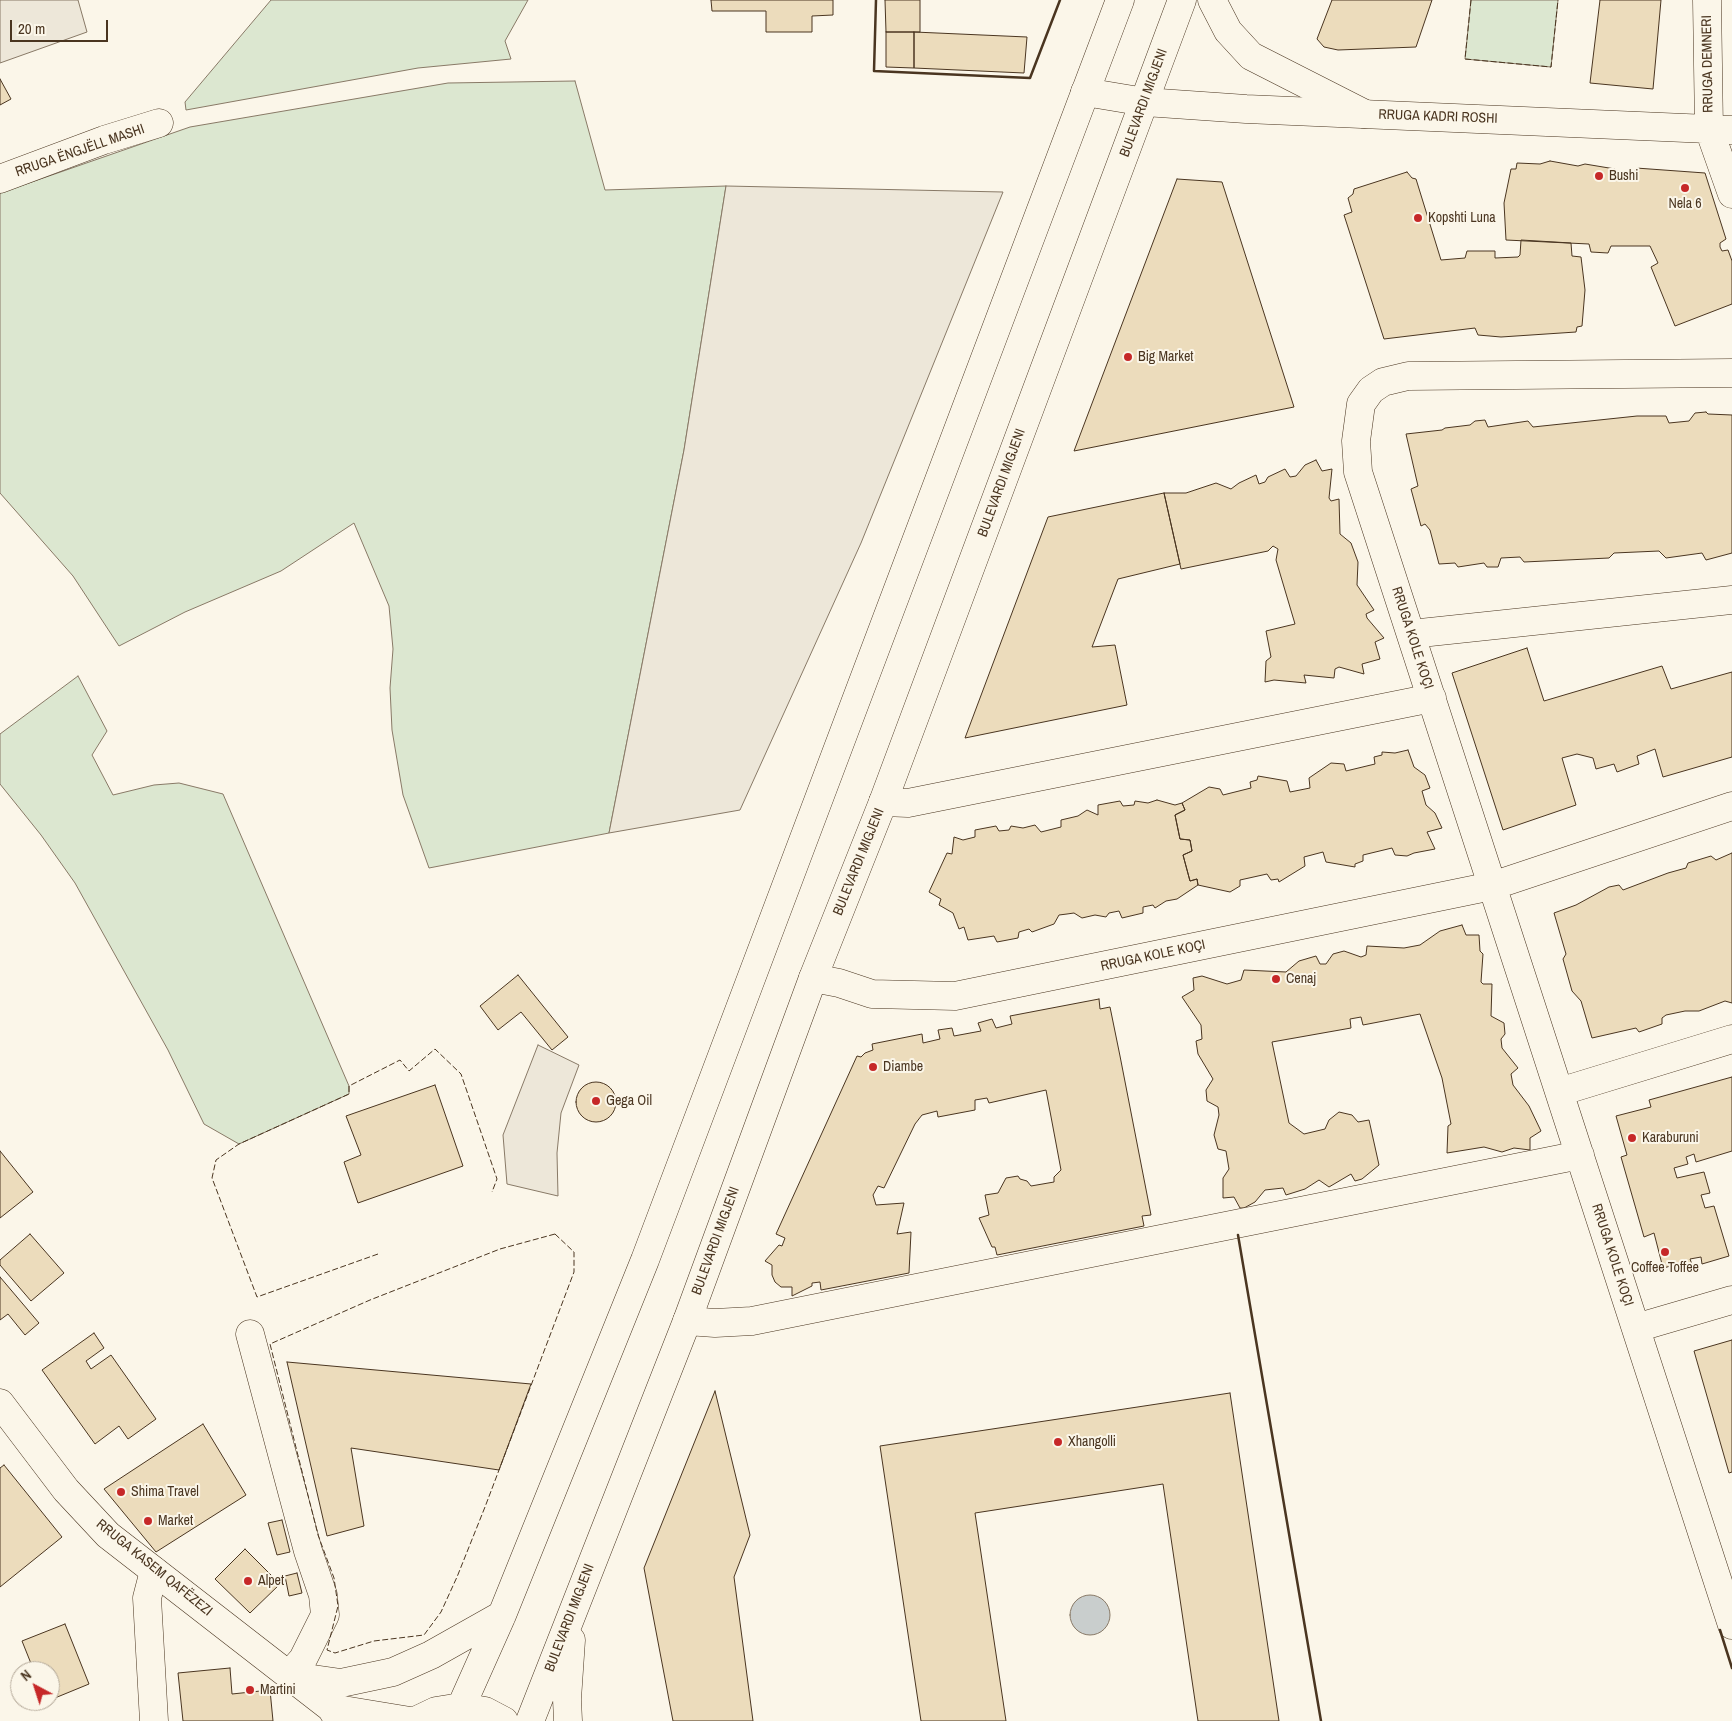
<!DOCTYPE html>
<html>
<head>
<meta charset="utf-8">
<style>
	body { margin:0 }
	#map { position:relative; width:1732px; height:1721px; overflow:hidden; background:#fbf6e9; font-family:"Archivo Narrow",sans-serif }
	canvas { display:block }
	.north { position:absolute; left:10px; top:1661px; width:50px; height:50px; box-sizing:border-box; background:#fbf6e9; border:1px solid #b4a999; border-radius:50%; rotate:320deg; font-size:14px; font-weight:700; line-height:20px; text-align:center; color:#4a3520 }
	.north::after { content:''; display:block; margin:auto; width:18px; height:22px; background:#c62828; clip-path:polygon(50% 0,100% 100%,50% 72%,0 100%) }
	.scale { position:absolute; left:10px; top:20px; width:98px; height:22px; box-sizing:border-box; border:2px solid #4a3520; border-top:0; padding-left:6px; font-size:15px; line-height:18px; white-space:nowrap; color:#4a3520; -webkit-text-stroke:4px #fbf6e9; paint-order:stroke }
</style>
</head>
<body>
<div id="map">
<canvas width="1732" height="1721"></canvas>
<div class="north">N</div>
<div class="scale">20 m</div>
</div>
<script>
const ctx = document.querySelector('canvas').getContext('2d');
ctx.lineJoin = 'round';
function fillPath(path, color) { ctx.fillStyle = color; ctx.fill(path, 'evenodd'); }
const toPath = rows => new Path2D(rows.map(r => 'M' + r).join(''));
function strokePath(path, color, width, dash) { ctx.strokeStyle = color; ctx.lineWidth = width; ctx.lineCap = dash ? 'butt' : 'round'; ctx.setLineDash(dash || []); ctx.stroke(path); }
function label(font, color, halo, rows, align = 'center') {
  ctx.font = font + ' "Archivo Narrow",sans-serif'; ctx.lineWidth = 4; ctx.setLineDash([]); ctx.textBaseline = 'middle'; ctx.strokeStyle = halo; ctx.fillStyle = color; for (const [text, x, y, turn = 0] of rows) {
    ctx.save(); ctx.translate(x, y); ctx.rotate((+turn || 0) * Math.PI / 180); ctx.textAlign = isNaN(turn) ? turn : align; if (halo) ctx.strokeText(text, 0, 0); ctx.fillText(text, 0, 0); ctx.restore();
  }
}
const green = toPath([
	[271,0,528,0,505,41,511,59,418,68,186,110,185,102,271,0],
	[1471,0,1558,0,1551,67,1465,59,1471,0],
	[575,81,605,190,726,186,684,450,609,833,429,868,403,795,392,730,390,688,393,649,389,606,354,523,281,571,185,612,119,646,73,576,0,493,0,193,190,127,448,83,575,81],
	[78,676,107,731,92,755,113,795,154,785,179,783,223,794,349,1086,349,1094,239,1144,204,1124,168,1050,75,883,41,835,0,784,0,734,78,676]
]);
const parking = toPath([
	[0,0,78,0,87,32,0,63,0,0],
	[726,186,1003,192,861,543,740,810,609,833,684,450,726,186],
	[538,1045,579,1065,561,1113,557,1153,558,1196,507,1184,503,1135,538,1045]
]);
const water = toPath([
	'1070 1615a20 20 0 1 1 40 0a20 20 0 1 1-40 0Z'
]);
const building = toPath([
	[711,0,833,0,833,15,812,16,812,32,766,32,766,11,712,11,711,0],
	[885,0,920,0,920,32,886,32,885,0],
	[1332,0,1432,0,1416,47,1338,50,1324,47,1317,39,1332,0],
	[1600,0,1661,0,1653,89,1590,83,1600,0],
	[886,32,914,32,914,68,886,67,886,32],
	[914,32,1027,37,1024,73,914,68,914,32],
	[0,79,11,99,0,105,0,79],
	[1550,161,1578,166,1585,164,1615,169,1617,174,1634,174,1636,168,1705,173,1726,239,1720,243,1720,247,1722,251,1728,250,1732,261,1732,304,1675,326,1651,267,1658,263,1650,246,1611,246,1608,253,1591,252,1589,244,1506,240,1504,203,1511,169,1516,169,1517,163,1540,164,1550,161],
	[1407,172,1412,178,1416,179,1441,260,1465,258,1467,251,1495,251,1495,258,1518,257,1520,255,1521,240,1571,243,1572,256,1581,257,1585,290,1582,326,1577,327,1576,332,1501,337,1478,335,1475,328,1384,339,1344,215,1352,212,1348,198,1353,194,1354,189,1407,172],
	[1177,179,1222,182,1294,407,1074,451,1177,179],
	[1706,412,1708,414,1732,415,1732,553,1706,560,1702,553,1666,558,1659,551,1614,553,1609,558,1524,562,1520,557,1501,558,1498,567,1487,567,1484,563,1458,567,1455,563,1439,564,1430,530,1425,524,1421,526,1411,489,1418,486,1406,434,1442,430,1445,428,1470,425,1475,421,1485,420,1488,427,1528,421,1533,427,1637,416,1666,416,1669,423,1689,421,1695,413,1706,412],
	[1316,460,1322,471,1332,469,1329,498,1331,501,1339,499,1340,534,1351,543,1358,562,1357,585,1374,610,1366,614,1367,618,1384,638,1375,642,1380,659,1362,664,1364,674,1339,667,1335,669,1334,678,1304,675,1306,683,1274,680,1265,682,1266,661,1271,657,1266,631,1295,624,1276,560,1278,549,1273,546,1268,551,1181,569,1164,493,1186,493,1216,483,1231,489,1239,483,1256,475,1259,484,1265,482,1268,477,1285,469,1290,477,1296,476,1305,465,1316,460],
	[1164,493,1180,564,1118,579,1092,647,1115,645,1127,705,965,738,1048,517,1164,493],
	[1527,648,1544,701,1662,666,1671,689,1732,672,1732,757,1663,777,1655,749,1637,756,1639,764,1617,772,1614,764,1596,769,1593,758,1577,754,1562,758,1576,805,1503,830,1452,673,1527,648],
	[1408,750,1414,767,1425,775,1430,788,1422,791,1426,805,1435,813,1442,828,1427,832,1435,849,1414,853,1407,856,1395,855,1392,848,1363,855,1363,861,1355,864,1355,867,1326,862,1323,852,1304,857,1305,866,1279,882,1278,879,1271,880,1267,874,1240,880,1240,886,1230,892,1198,885,1197,879,1190,881,1183,855,1192,851,1190,840,1180,839,1175,815,1185,810,1182,803,1209,787,1220,789,1223,795,1251,788,1250,782,1257,780,1258,776,1287,781,1290,792,1310,788,1309,778,1331,763,1344,764,1346,771,1375,764,1374,757,1382,755,1382,752,1395,753,1408,750],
	[1157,800,1175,805,1182,803,1185,810,1175,815,1180,839,1190,840,1192,851,1183,855,1190,881,1197,879,1198,885,1177,899,1166,901,1155,908,1153,905,1143,907,1143,913,1122,918,1119,911,1109,913,1106,917,1095,915,1082,918,1074,913,1067,914,1059,915,1054,924,1032,932,1029,929,1019,932,1018,938,997,942,994,936,968,940,964,927,959,929,953,913,939,905,941,899,929,892,947,853,952,854,954,837,963,840,975,837,975,830,996,826,999,831,1009,830,1011,826,1023,828,1035,825,1041,832,1061,827,1061,820,1078,816,1087,810,1098,815,1098,805,1120,801,1123,806,1134,805,1135,801,1148,803,1157,800],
	[1732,853,1732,1003,1725,1001,1699,1011,1685,1011,1666,1015,1662,1018,1662,1024,1639,1032,1636,1028,1592,1038,1581,1001,1572,991,1563,959,1566,954,1554,913,1576,905,1609,887,1619,885,1623,890,1668,873,1686,868,1688,863,1711,856,1716,860,1732,853],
	[1462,925,1466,935,1479,935,1480,951,1483,954,1481,982,1483,984,1492,984,1491,1016,1504,1023,1505,1034,1501,1039,1502,1048,1518,1068,1511,1074,1513,1085,1529,1106,1541,1131,1530,1138,1530,1150,1514,1148,1502,1152,1484,1147,1447,1153,1448,1126,1451,1124,1442,1078,1420,1014,1363,1025,1361,1017,1350,1019,1351,1028,1272,1042,1289,1123,1304,1134,1325,1129,1329,1120,1339,1112,1352,1115,1358,1122,1369,1120,1379,1165,1362,1179,1355,1181,1351,1174,1329,1187,1319,1180,1305,1189,1286,1195,1283,1188,1265,1190,1255,1202,1244,1208,1240,1208,1234,1197,1223,1198,1223,1178,1229,1169,1226,1151,1218,1149,1214,1135,1219,1115,1218,1107,1207,1101,1206,1090,1213,1079,1198,1054,1196,1041,1202,1039,1201,1025,1182,997,1194,990,1193,978,1202,976,1227,984,1241,980,1244,970,1286,972,1299,961,1316,956,1320,964,1326,964,1333,954,1344,951,1361,957,1366,955,1367,946,1404,948,1420,945,1440,931,1462,925],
	[518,975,568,1037,552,1050,521,1012,498,1030,480,1006,518,975],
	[1099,999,1100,1009,1110,1007,1120,1056,1151,1215,1142,1216,1144,1226,997,1255,995,1247,992,1247,979,1218,989,1215,985,1195,998,1193,1006,1178,1018,1176,1020,1179,1027,1181,1031,1186,1054,1182,1054,1177,1061,1170,1046,1090,989,1103,987,1098,975,1100,975,1110,938,1117,937,1111,922,1115,915,1124,884,1188,878,1186,873,1195,876,1205,904,1203,897,1234,911,1232,909,1273,821,1290,820,1282,812,1283,812,1286,792,1296,792,1287,781,1287,775,1282,772,1275,772,1265,765,1261,779,1245,782,1246,785,1238,776,1234,857,1056,861,1057,865,1053,873,1050,872,1044,922,1034,923,1043,940,1039,938,1030,952,1028,954,1036,981,1031,978,1023,992,1019,996,1028,1012,1024,1010,1016,1099,999],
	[1732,1077,1732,1151,1696,1162,1694,1154,1686,1157,1688,1164,1674,1168,1677,1178,1704,1172,1710,1193,1701,1195,1705,1208,1714,1206,1729,1256,1702,1264,1701,1257,1690,1259,1693,1267,1673,1272,1671,1266,1663,1268,1654,1233,1644,1237,1621,1157,1627,1155,1616,1116,1651,1107,1649,1100,1732,1077],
	'576 1102a20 20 0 1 1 40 0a20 20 0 1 1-40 0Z',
	[435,1085,463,1166,358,1203,344,1162,361,1155,346,1116,435,1085],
	[0,1151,33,1192,0,1218,0,1151],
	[30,1234,64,1273,31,1301,0,1265,0,1260,30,1234],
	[0,1277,39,1323,25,1335,8,1314,0,1320,0,1277],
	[94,1333,104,1348,86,1361,91,1369,111,1355,156,1419,128,1439,119,1426,95,1444,42,1370,94,1333],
	[1732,1340,1732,1472,1729,1473,1694,1351,1732,1340],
	[287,1362,531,1384,499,1470,351,1448,364,1526,327,1536,287,1362],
	[715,1391,750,1535,734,1577,753,1721,673,1721,644,1568,715,1391],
	[1230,1393,1279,1721,1198,1721,1163,1484,975,1513,1006,1721,921,1721,880,1446,1230,1393],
	[203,1424,246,1495,156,1552,104,1489,203,1424],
	[4,1465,62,1537,0,1587,0,1468,4,1465],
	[282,1520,290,1552,277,1555,268,1523,282,1520],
	[245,1549,280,1584,250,1613,215,1579,245,1549],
	[297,1573,302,1593,289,1596,285,1576,297,1573],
	[65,1624,89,1684,50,1700,50,1671,34,1671,22,1641,65,1624],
	[230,1668,232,1694,270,1690,273,1721,183,1721,178,1673,230,1668]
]);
const minor = toPath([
	[1707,0,1709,129,1732,194],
	[1085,92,1145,102,1246,109,1732,130],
	[0,179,104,140,159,123],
	[1732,373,1408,376,1383,382,1371,390,1361,404,1356,441,1358,472,1732,1625],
	[1411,634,1732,600],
	[883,802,908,803,1432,698],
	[813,978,839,983,872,994,955,996,1492,886,1732,806],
	[1559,1092,1732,1039],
	[687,1321,715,1323,752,1321,1580,1155],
	[1636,1328,1732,1300],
	[250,1334,308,1551,323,1595,325,1615,303,1659,289,1675],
	[154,1721,147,1598,154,1571]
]);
const major = toPath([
	[1212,0,1228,31,1251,56,1365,114],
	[0,1403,66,1490,108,1535,331,1708,339,1721],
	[292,1676,341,1683,393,1672,431,1655,502,1615],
	[461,1707,502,1615,645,1260,1120,0],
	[331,1708,410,1721],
	[415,1721,436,1711,461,1707,485,1711,504,1721],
	[530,1721,687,1321,813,978,883,802,1182,0],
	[568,1721,567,1699,571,1640]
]);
const fence = toPath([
	[1471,0,1465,59,1551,67,1558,0],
	[555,1234,574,1252,574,1272,485,1507,457,1577,441,1612,424,1635,374,1641,335,1653,327,1650,338,1606,334,1578,318,1535,270,1344,370,1300,500,1249,555,1234],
	[378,1254,257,1297,212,1178,216,1160,239,1144,349,1094,349,1086,400,1060,409,1071,435,1049,461,1074,497,1179,492,1192]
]);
const wall = toPath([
	[876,0,874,71,1030,78,1060,0],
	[1238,1235,1321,1721],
	[1720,1630,1732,1668]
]);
const markers = [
	[1599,176,5,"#c62828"],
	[1685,188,5,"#c62828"],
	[1418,218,5,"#c62828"],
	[1128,357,5,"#c62828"],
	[1276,979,5,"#c62828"],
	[873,1067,5,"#c62828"],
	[596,1101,5,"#c62828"],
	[1632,1138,5,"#c62828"],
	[1665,1252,5,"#c62828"],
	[1058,1442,5,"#c62828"],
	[121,1492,5,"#c62828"],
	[148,1521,5,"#c62828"],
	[248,1581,5,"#c62828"],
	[250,1690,5,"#c62828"]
];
const streetNames = [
	["RRUGA DEMNERI",1708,64,-91],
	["BULEVARDI MIGJENI",1144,103,-70],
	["RRUGA KADRI ROSHI",1438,117,2],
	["RRUGA ËNGJËLL MASHI",80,151,-19],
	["BULEVARDI MIGJENI",1002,483,-70],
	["RRUGA KOLE KOÇI",1412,638,72],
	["BULEVARDI MIGJENI",859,862,-68],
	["RRUGA KOLE KOÇI",1153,956,-12],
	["BULEVARDI MIGJENI",716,1241,-70],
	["RRUGA KOLE KOÇI",1612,1255,72],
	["RRUGA KASEM QAFËZEZI",154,1568,39],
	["BULEVARDI MIGJENI",570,1618,-69]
];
const poiNames = [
	["Bushi",1609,176],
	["Nela 6",1685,204,"center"],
	["Kopshti Luna",1428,218],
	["Big Market",1138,357],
	["Cenaj",1286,979],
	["Diambe",883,1067],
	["Gega Oil",606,1101],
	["Karaburuni",1642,1138],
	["Coffee Toffee",1665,1268,"center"],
	["Xhangolli",1068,1442],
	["Shima Travel",131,1492],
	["Market",158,1521],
	["Alpet",258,1581],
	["Martini",260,1690]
];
fillPath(green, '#dce7d0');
strokePath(green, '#887966', 1);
fillPath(parking, '#ede7d9');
strokePath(parking, '#887966', 1);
fillPath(water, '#c9cecd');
strokePath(water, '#887966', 1);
fillPath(building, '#ecdcbc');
strokePath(building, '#4a3520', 1);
strokePath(minor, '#4a3520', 29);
strokePath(major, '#4a3520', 29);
strokePath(minor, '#fbf6e9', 28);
strokePath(major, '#fbf6e9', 28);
strokePath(fence, '#4a3520', 1, [6, 2.5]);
strokePath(wall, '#4a3520', 2.5);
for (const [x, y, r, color] of markers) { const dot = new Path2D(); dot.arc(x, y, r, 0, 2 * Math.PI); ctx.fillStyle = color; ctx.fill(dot); strokePath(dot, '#fbf6e9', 2); }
label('14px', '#4a3520', '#fbf6e9', streetNames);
label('14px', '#4a3520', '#fbf6e9', poiNames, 'left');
</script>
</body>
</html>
